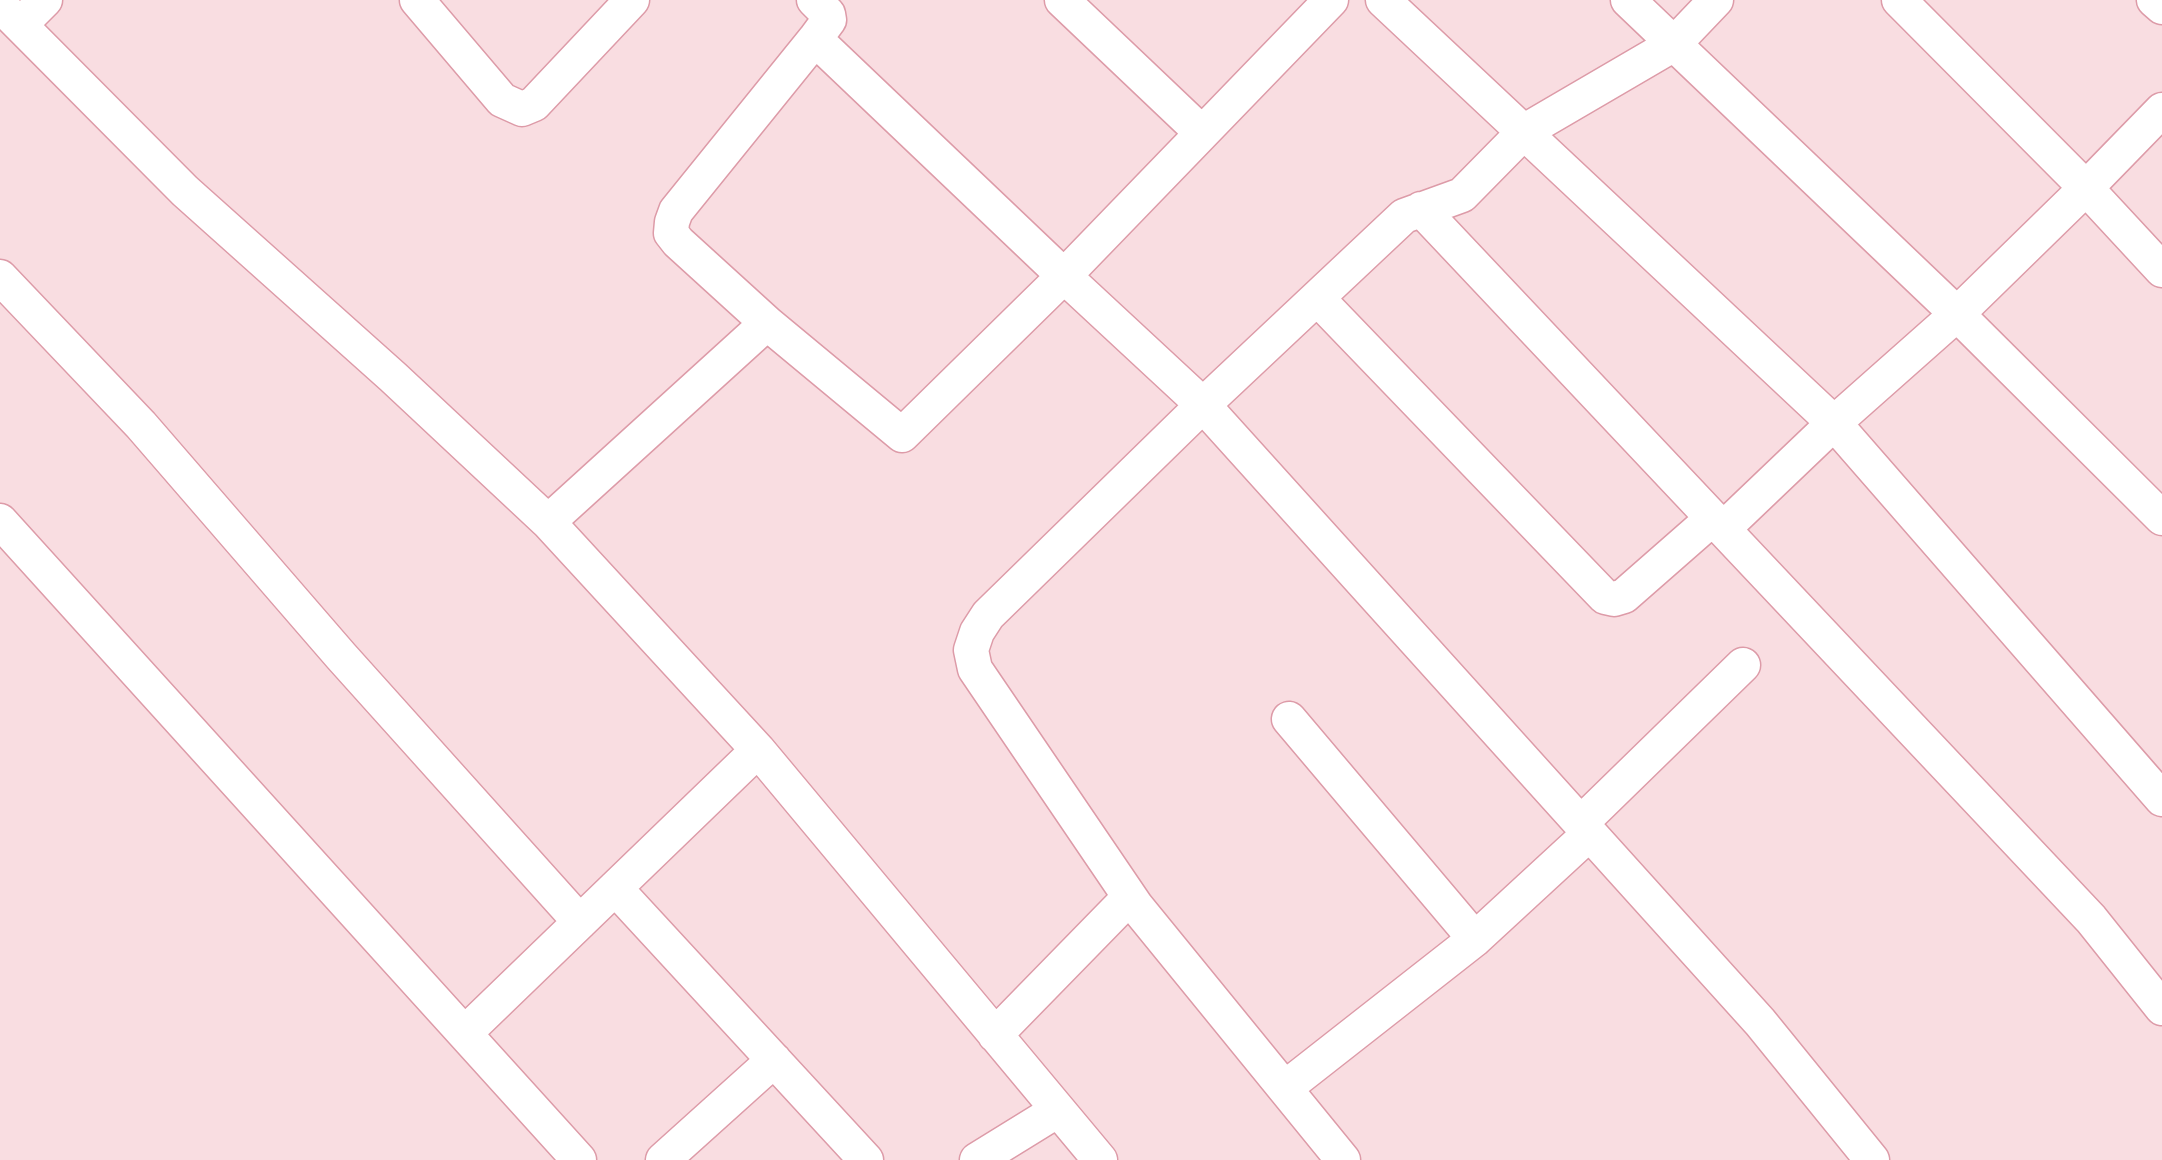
<!DOCTYPE html>
<html>
<head>
<meta charset="utf-8">
<style>
	body { margin:0 }
	canvas { display:block; background:#f9dde1 }
</style>
</head>
<body>
<canvas width="2162" height="1160"></canvas>
<script>
const ctx = document.querySelector('canvas').getContext('2d');
ctx.lineJoin = 'round';
const toPath = rows => new Path2D(rows.map(r => 'M' + r).join(''));
function strokePath(path, color, width, dash) { ctx.strokeStyle = color; ctx.lineWidth = width; ctx.lineCap = dash ? 'butt' : 'round'; ctx.setLineDash(dash || []); ctx.stroke(path); }
const street = toPath([
	[417,0,502,100,522,109,534,104,632,0],
	[814,0,828,14,829,20,815,39,1064,276,1331,0],
	[1062,0,1202,133],
	[1383,0,1834,423,1957,314,2086,188,1899,0],
	[1628,0,1957,314,2162,518],
	[2154,0,2162,7],
	[0,5,185,191,393,377,548,522,758,750,1100,1160],
	[20,25,45,0],
	[2162,110,2086,188,2162,270],
	[1421,209,2091,919,2162,1008],
	[0,277,141,425,341,656,580,922],
	[1317,298,1605,597,1614,599,1624,596,1713,518],
	[767,323,678,242,671,233,672,222,676,211,815,39],
	[0,521,579,1160],
	[548,522,767,323,902,435,1064,276,1203,405,1404,216,1462,195,1525,131,1674,44,1716,0],
	[1723,529,1834,423,2162,799],
	[1289,719,1475,939],
	[1581,823,1743,665],
	[615,888,866,1160],
	[1136,906,975,669,971,650,977,632,988,615,1203,405,1760,1022,1872,1160],
	[465,1033,758,750],
	[995,1035,1120,907,1128,904,1136,906,1343,1160],
	[1285,1088,1475,939,1590,833],
	[663,1160,774,1060],
	[977,1160,1058,1110]
]);
strokePath(street, '#dd9ba8', 37);
strokePath(street, '#fff', 34);
</script>
</body>
</html>
